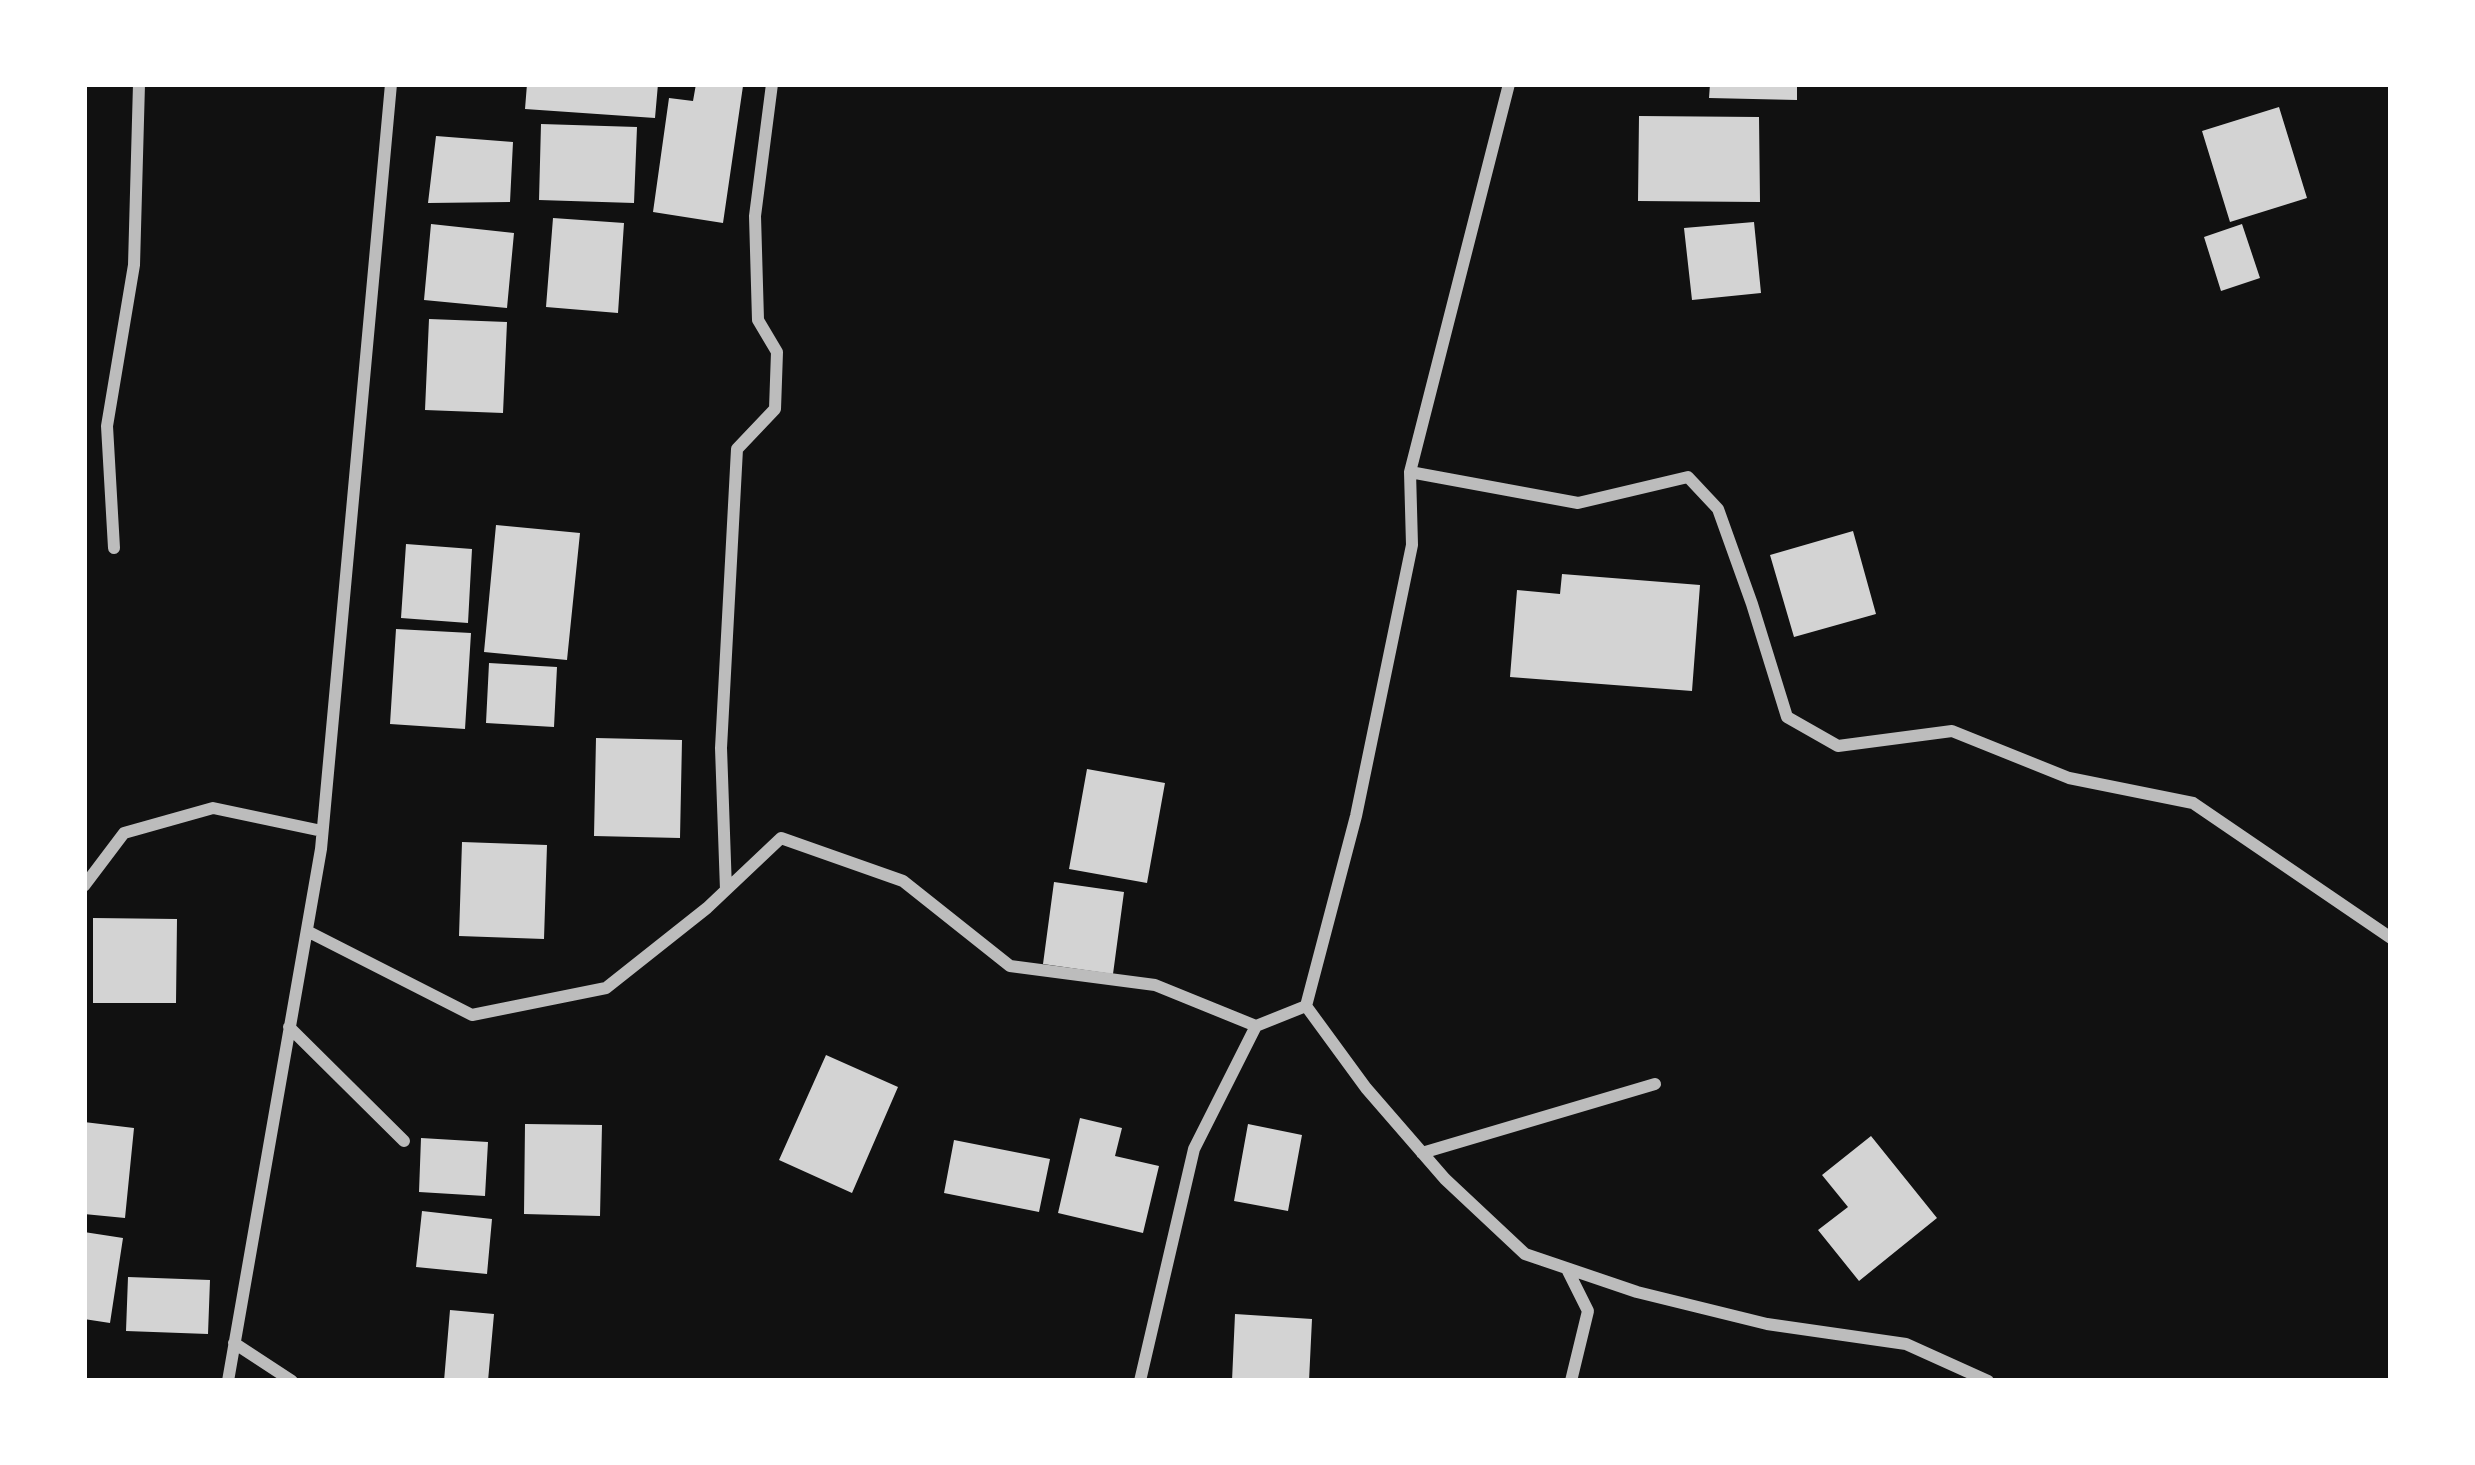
<!DOCTYPE html>
<html>
<head>
<meta charset="utf-8">
<style>
	body { margin:0 }
	#map { position:relative; width:2475px; height:1465px; overflow:hidden; background:#111; font-family:"Sofia Sans Condensed",sans-serif }
	canvas { display:block }
	.frame { position:absolute; inset:0; border:87px solid #fff; pointer-events:none }
</style>
</head>
<body>
<div id="map">
<canvas width="2475" height="1465"></canvas>
<div class="frame"></div>
</div>
<script>
const ctx = document.querySelector('canvas').getContext('2d');
ctx.lineJoin = 'round';
function fillPath(path, color) { ctx.fillStyle = color; ctx.fill(path, 'evenodd'); }
const toPath = rows => new Path2D(rows.map(r => 'M' + r).join(''));
function strokePath(path, color, width, dash) { ctx.strokeStyle = color; ctx.lineWidth = width; ctx.lineCap = dash ? 'butt' : 'round'; ctx.setLineDash(dash || []); ctx.stroke(path); }
const building = toPath([
	[527,84,658,84,655,118,525,109],
	[696,84,743,86,723,223,653,212,669,98,693,101],
	[1710,84,1797,84,1797,100,1709,98],
	[2279,107,2307,198,2230,222,2202,131],
	[1639,116,1759,117,1760,202,1638,201],
	[541,124,637,127,634,203,539,200],
	[436,136,513,142,510,202,428,203],
	[553,218,624,223,618,313,546,307],
	[1754,222,1761,293,1692,300,1684,228],
	[431,224,514,233,507,308,424,300],
	[2242,224,2260,278,2221,291,2204,237],
	[429,319,507,322,503,413,425,410],
	[496,525,580,533,567,660,484,652],
	[1853,531,1876,614,1794,637,1770,555],
	[406,544,472,549,468,623,401,618],
	[1562,574,1700,585,1692,691,1510,677,1517,590,1560,594],
	[396,629,471,633,465,729,390,724],
	[489,663,557,667,554,727,486,723],
	[596,738,682,740,680,838,594,836],
	[1087,769,1165,783,1147,883,1069,869],
	[462,842,547,845,544,939,459,936],
	[1054,882,1124,892,1113,974,1043,964],
	[93,918,177,919,176,1003,93,1003],
	[826,1055,898,1087,852,1193,779,1160],
	[1080,1118,1122,1128,1115,1156,1159,1166,1143,1233,1058,1213],
	[84,1122,134,1128,125,1218,84,1214],
	[525,1124,602,1125,600,1216,524,1214],
	[1248,1124,1302,1135,1288,1211,1234,1201],
	[1871,1136,1937,1218,1859,1281,1818,1230,1848,1207,1822,1175],
	[421,1138,488,1142,485,1196,419,1192],
	[954,1140,1050,1159,1039,1212,944,1193],
	[422,1211,492,1219,487,1274,416,1267],
	[84,1232,123,1238,110,1323,84,1319],
	[128,1277,210,1280,208,1334,126,1331],
	[450,1310,494,1314,488,1381,444,1381],
	[1235,1314,1312,1319,1309,1381,1232,1381]
]);
const minor = toPath([
	[1509,84,1410,472,1412,545,1356,816,1306,1006,1366,1088,1445,1179,1525,1254,1637,1292,1767,1324,1906,1344,1988,1381],
	[1410,472,1578,503,1688,477,1718,509,1752,604,1787,717,1838,746,1952,731,2069,778,2193,803,2391,938],
	[114,548,107,426,134,265,139,84],
	[84,886,124,833,213,808,322,831],
	[726,890,721,748,737,449,775,409,777,352,758,320,755,216,772,84],
	[307,931,472,1015,606,988,707,908,781,838,903,881,1010,966,1155,985,1256,1026],
	[289,1027,404,1141],
	[1422,1153,1655,1084],
	[1567,1269,1588,1311,1571,1381],
	[234,1343,292,1381],
	[228,1381,321,849,391,84],
	[1140,1381,1194,1149,1256,1026,1306,1006]
]);
fillPath(building, '#d3d3d3');
strokePath(minor, '#bcbcbc', 12);
</script>
</body>
</html>
